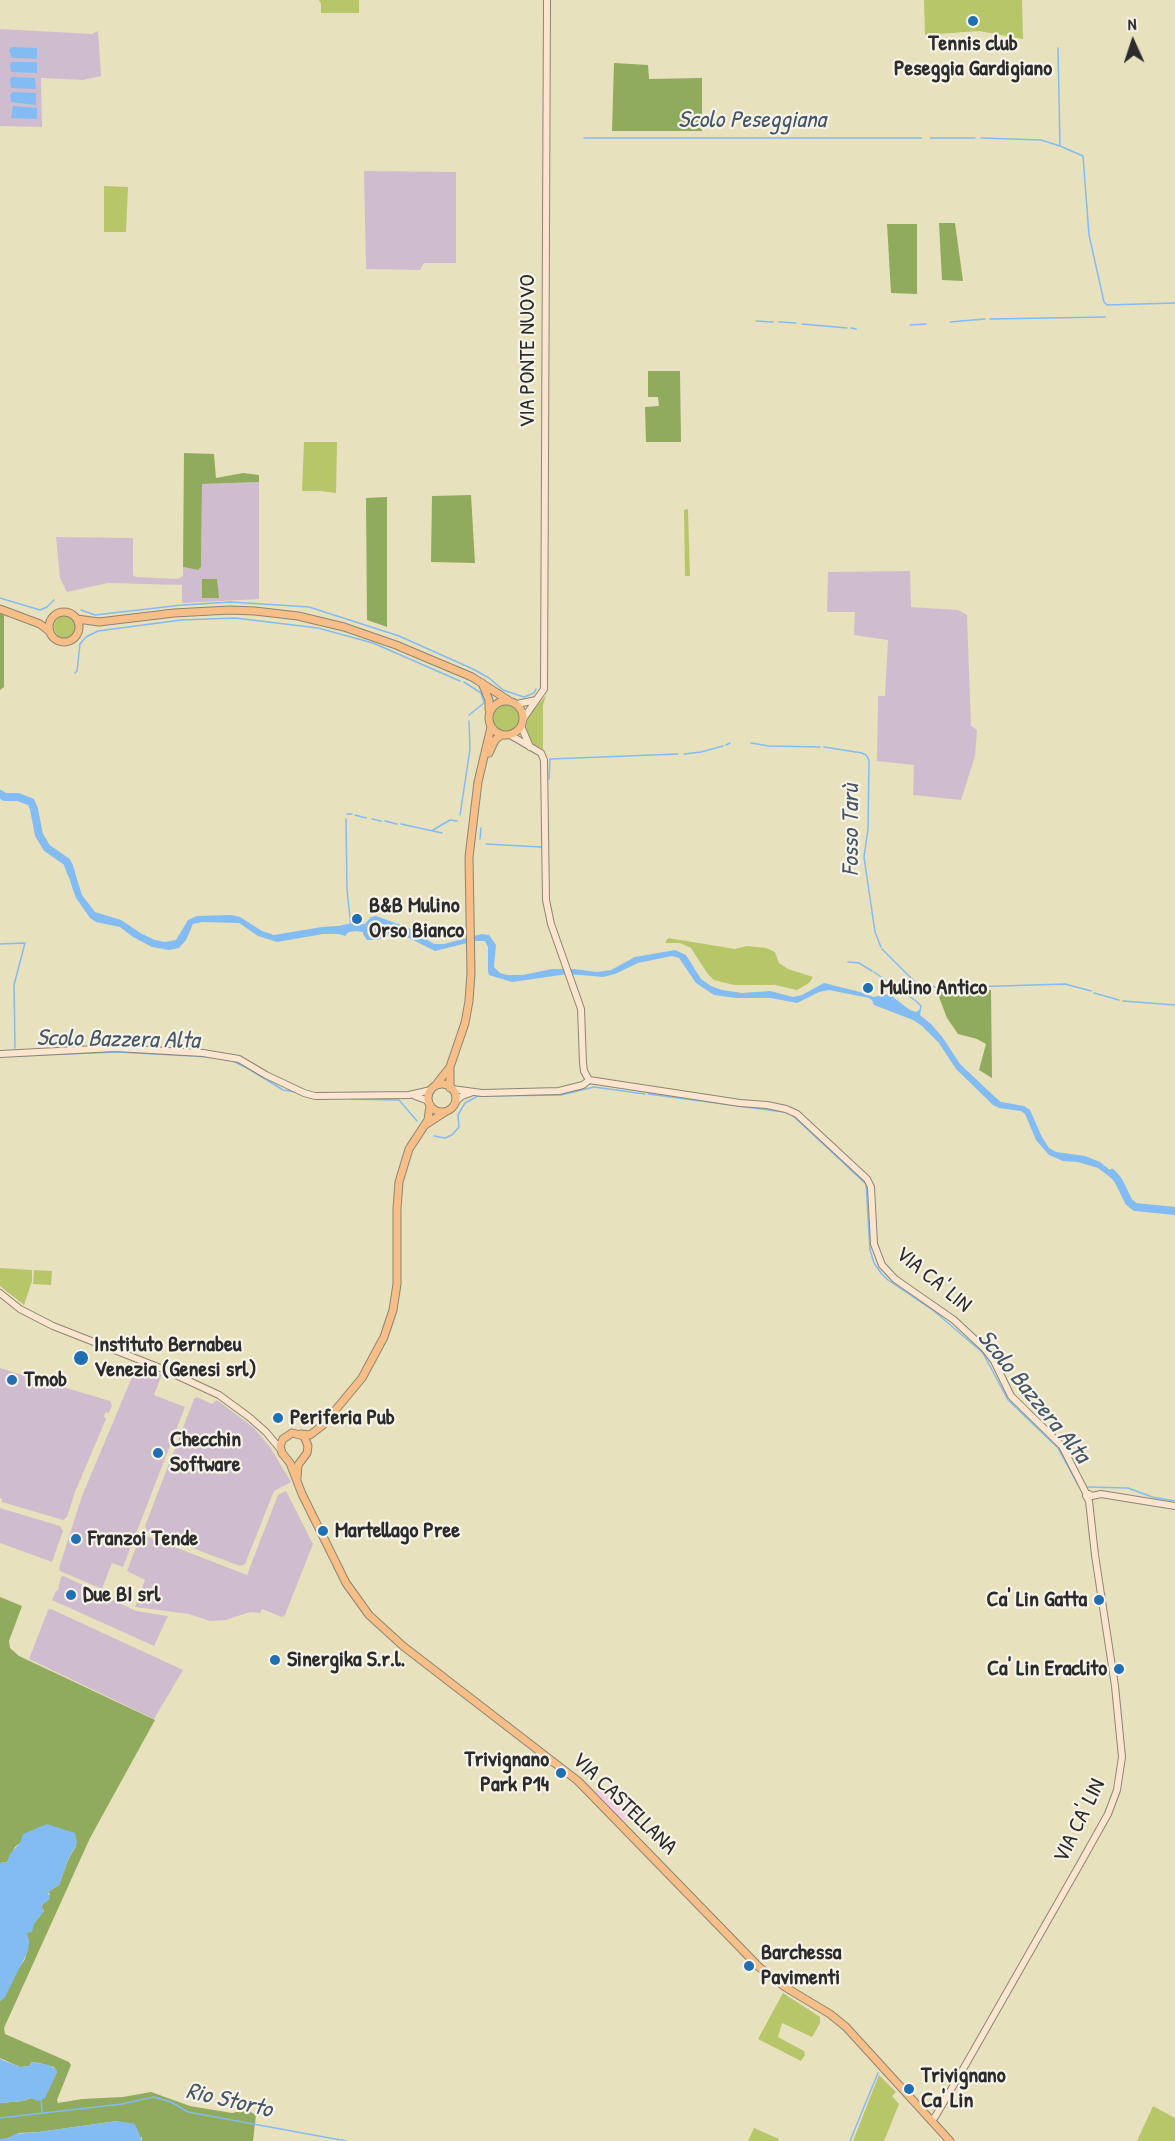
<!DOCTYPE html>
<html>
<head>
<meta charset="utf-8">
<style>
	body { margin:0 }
	#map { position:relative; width:1175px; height:2141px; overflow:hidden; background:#e8e1bd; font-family:"Patrick Hand",sans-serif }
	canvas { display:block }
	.north { position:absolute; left:1103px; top:12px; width:60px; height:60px; -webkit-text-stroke:4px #f7f3e8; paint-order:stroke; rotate:357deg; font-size:16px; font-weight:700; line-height:24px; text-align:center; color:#2b2b2b }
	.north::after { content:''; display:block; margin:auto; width:21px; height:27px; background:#2b2b2b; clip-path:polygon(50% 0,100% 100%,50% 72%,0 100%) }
</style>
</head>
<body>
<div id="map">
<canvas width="1175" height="2141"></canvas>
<div class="north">N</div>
</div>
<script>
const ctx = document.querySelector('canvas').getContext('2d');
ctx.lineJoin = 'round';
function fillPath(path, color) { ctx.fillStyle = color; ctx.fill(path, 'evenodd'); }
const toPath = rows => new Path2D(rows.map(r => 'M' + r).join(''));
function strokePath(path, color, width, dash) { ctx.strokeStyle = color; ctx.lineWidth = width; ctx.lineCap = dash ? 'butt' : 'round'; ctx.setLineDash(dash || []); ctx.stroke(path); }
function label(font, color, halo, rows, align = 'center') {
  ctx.font = font + ' "Patrick Hand",sans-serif'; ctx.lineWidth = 4.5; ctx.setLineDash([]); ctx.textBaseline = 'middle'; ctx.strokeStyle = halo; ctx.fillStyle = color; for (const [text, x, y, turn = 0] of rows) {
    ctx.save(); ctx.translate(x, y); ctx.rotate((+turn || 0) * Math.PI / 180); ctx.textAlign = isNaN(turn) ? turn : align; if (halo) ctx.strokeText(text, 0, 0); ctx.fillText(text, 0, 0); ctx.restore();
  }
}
const built = toPath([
	[617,1786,638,1807,624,1822,593,1791]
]);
const industrial = toPath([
	[0,29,92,34,98,31,101,76,83,80,41,78,42,127,0,126],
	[364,171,456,172,456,263,424,263,420,270,366,269],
	[259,482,259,599,182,603,182,585,108,583,67,592,60,578,56,537,133,538,133,575,136,577,178,579,183,576,183,567,198,570,201,567,202,484],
	[910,571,911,607,958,610,967,615,971,726,977,730,975,756,961,800,913,795,914,765,877,761,878,696,885,696,888,640,854,635,855,612,827,612,828,572],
	[141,1366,162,1374,154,1395,185,1407,123,1567,112,1563,102,1589,60,1571,59,1568,82,1496,135,1370],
	[0,1368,35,1379,34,1382,36,1382,42,1383,43,1381,110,1401,112,1406,109,1413,106,1412,104,1416,106,1419,75,1492,67,1517,63,1520,2,1502,2,1499,0,1498],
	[197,1397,212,1404,217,1400,254,1428,270,1447,291,1482,274,1491,245,1564,240,1566,147,1531,145,1526,194,1399],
	[286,1491,313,1544,285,1615,282,1617,262,1609,260,1613,250,1612,226,1620,210,1621,189,1614,135,1607,145,1580,127,1571,141,1534,247,1575,278,1495],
	[0,1508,60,1526,63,1531,52,1562,0,1543],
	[64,1576,136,1611,168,1616,154,1646,52,1600,56,1591,58,1590,61,1577],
	[51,1609,183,1670,154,1719,29,1659,48,1610]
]);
const green = toPath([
	[319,0,359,0,359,13,321,13,321,4],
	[924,0,1022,0,1023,39,979,31,925,35],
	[104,186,128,187,126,232,104,232],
	[304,442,337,442,336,493,320,491,302,491],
	[688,509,688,512,690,576,685,576,684,510],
	'54 627a11 11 0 1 1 22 0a11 11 0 1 1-22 0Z',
	[546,695,543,705,543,749,531,743,525,731,529,715],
	'490 718a16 16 0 1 1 32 0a16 16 0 1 1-32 0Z',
	[668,938,735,949,747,946,766,948,775,952,779,963,788,969,813,977,809,983,797,990,775,985,734,985,714,980,707,973,691,948,680,943,665,943],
	[0,1268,32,1270,32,1281,24,1305,0,1286],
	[34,1270,52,1271,51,1285,33,1284],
	[783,1993,820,2017,820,2023,812,2037,782,2023,778,2037,804,2051,805,2055,801,2061,758,2039],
	[879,2075,896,2092,892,2096,899,2104,884,2141,853,2141],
	[1153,2106,1175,2118,1175,2141,1137,2141],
	[754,2128,779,2139,778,2141,748,2141]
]);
const forest = toPath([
	[614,63,648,65,649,79,702,78,702,131,612,131],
	[939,223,955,223,963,281,942,280],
	[887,224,917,224,917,294,891,293],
	[648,371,680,371,681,442,646,442,645,407,659,406,658,397,648,397],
	[184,453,214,454,216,478,243,473,259,475,259,482,202,484,201,567,198,570,183,567],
	[471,495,475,563,431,562,432,496],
	[387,497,387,627,367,620,366,498],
	[202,579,217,579,219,598,202,598],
	[0,613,4,615,4,687,0,690],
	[940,990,991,990,992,1078,979,1070,986,1044,977,1039,958,1034,947,1018,939,997],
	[0,1597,22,1606,9,1641,10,1648,19,1656,155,1720,90,1838,4,2028,5,2034,69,2062,71,2065,57,2100,58,2103,82,2099,123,2097,151,2092,190,2106,232,2113,247,2110,256,2115,253,2141,142,2141,142,2138,117,2121,39,2132,19,2133,6,2139,0,2139,0,2103,23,2101,47,2092,57,2072,54,2067,39,2063,32,2062,29,2066,20,2067,0,2058,0,2001,5,1996,17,1971,25,1959,29,1941,26,1933,44,1911,41,1907,50,1894,48,1892,59,1885,68,1860,76,1846,20,1843,15,1847,7,1862,0,1863]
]);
const water = toPath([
	[12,47,37,48,37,59,12,58,9,50],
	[12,62,37,62,37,73,11,72,10,64],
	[12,77,35,78,36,89,11,88,10,79],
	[13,92,36,93,36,105,11,102,10,95],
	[13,106,37,108,37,119,11,118],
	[72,863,82,895,95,912,121,920,142,934,155,940,165,942,176,940,188,920,197,916,231,915,240,917,262,931,274,935,322,927,352,925,352,928,345,936,339,934,323,934,277,942,258,936,239,923,202,922,193,924,186,940,179,948,169,950,152,947,133,937,120,927,96,922,90,918,76,898,72,887,66,867],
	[376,916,409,928,434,944,444,944,482,934,489,935,496,945,494,967,500,973,507,975,523,975,552,969,574,969,597,972,611,970,635,957,675,950,686,955,701,979,711,986,722,990,742,993,770,991,793,997,802,995,824,983,860,992,873,997,889,994,910,1010,916,1012,921,1009,920,1015,931,1024,943,1038,960,1064,995,1097,1001,1102,1024,1106,1030,1110,1042,1137,1049,1148,1056,1152,1085,1156,1100,1162,1120,1178,1115,1181,1098,1168,1078,1162,1063,1161,1049,1155,1036,1140,1025,1114,1021,1111,999,1108,993,1105,956,1069,939,1043,922,1026,913,1020,874,1005,872,1000,869,998,829,990,819,992,797,1003,771,998,736,998,714,995,696,983,679,958,672,956,638,963,615,974,603,977,568,974,512,982,489,975,488,971,488,947,485,941,475,941,435,951,403,935,396,933,377,940,367,940,363,934,364,925,371,917],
	[47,1824,75,1833,77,1843,68,1860,59,1885,48,1892,50,1899,41,1906,44,1911,34,1924,32,1932,27,1933,29,1941,28,1951,5,1997,0,2001,0,1863,7,1862,10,1854,20,1843,23,1834],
	[0,2059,20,2067,29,2066,32,2062,48,2065,56,2069,57,2072,45,2098,38,2101,30,2098,23,2101,0,2103],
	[117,2121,135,2124,142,2141,0,2141,0,2139,9,2138,15,2134,39,2132]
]);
const stream = toPath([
	[1058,48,1060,146,1083,156,1089,235,1104,302,1107,305,1175,303],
	[584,138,921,138],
	[930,138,975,138],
	[981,138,1041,140,1060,146],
	[990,319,1105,317],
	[756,321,773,322],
	[779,322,796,323],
	[950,322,985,319],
	[802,324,847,328],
	[910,325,926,324],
	[851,328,856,329],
	[0,598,40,610,47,607,54,600],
	[81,610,95,615,182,605,231,602,309,607,399,636,473,669,489,678,503,690,524,697,534,693,536,689],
	[75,673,77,671,80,644,86,637,98,631,181,620,235,618,318,628,373,643,460,681],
	[464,682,481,693,484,703,469,715],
	[751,743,769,746,820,747],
	[726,745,730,743],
	[824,747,862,753,866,755,869,760,868,829,864,857,875,932,881,947],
	[684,754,701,752,723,746],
	[549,779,550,759,678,754],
	[347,814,352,814],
	[355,815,366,818],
	[460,815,470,749,469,721],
	[346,819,347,890,351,927],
	[372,819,381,821],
	[385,821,397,824],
	[401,824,442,833],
	[433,830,450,820,457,821],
	[548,832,548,821],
	[480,839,481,828],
	[486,844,541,847],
	[0,944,25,943,14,985,15,1048],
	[882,949,915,982,935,987,963,987],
	[848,962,859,963,872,971],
	[874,972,916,1001,921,1006,920,1010],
	[968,987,1065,984,1091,991],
	[1094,993,1119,1000],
	[1123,1001,1175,1005],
	[16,1056,118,1052,211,1057],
	[231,1060,249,1069,283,1090,296,1092],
	[648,1094,784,1112],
	[351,1099,399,1100,417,1121],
	[791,1114,866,1184,870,1250,874,1263,881,1273,888,1280,934,1311,983,1353,1008,1400,1058,1448,1077,1483,1080,1487],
	[434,1136,445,1138,452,1135,459,1127,458,1115,465,1103,478,1096,561,1095,594,1087,645,1094],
	[1088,1487,1128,1488,1152,1497,1175,1501],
	[41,2100,42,2113],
	[0,2118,122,2104,154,2097,171,2102,188,2112,346,2141],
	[850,2141,878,2073]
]);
const river = toPath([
	[0,794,5,797,18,797,31,802,34,809,39,835,47,848,67,862,71,873],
	[343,929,355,927,373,929],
	[1112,1173,1118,1180,1129,1202,1135,1207,1175,1211]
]);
const secondary = toPath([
	[517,704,536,700],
	[523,719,544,689,547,0],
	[521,726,530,747],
	[510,735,541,753,544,760,546,900,551,924,581,1009,583,1063,584,1071,589,1080],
	[0,1054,115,1048,203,1053,239,1059,266,1075,304,1093,315,1096,409,1095,431,1090],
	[589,1080,740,1103,767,1105,786,1109,797,1114,867,1179,871,1187,874,1244,882,1265,895,1279,954,1320,984,1348,994,1361,1011,1396,1062,1446,1087,1495],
	[452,1089,482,1093,559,1091,583,1085,589,1080],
	[415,1096,426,1100,429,1103],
	[455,1102,462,1096,473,1092],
	[0,1293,20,1309,53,1326,163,1369,219,1395,249,1417,266,1432,281,1450],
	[931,2120,935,2117,966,2064,1080,1864,1108,1814,1117,1790,1122,1757,1115,1686,1095,1555,1089,1501,1086,1496,1089,1494,1092,1496,1101,1494,1175,1506]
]);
const primary = toPath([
	[0,609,40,624,49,631],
	'49 627a15 15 0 1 1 30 0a15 15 0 1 1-30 0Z',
	[77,619,99,622,174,613,230,610,255,611,298,616,344,627,396,645,472,677,508,700],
	[482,683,489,700,489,709],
	'489 718a17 17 0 1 1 34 0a17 17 0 1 1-34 0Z',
	[489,753,495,740,501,735],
	'428 1098a14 14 0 1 1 28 0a14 14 0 1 1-28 0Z',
	[435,1086,450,1067],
	[450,1088,450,1067,465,1023,469,1001,471,973,469,857,478,782,491,727],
	[425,1125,445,1112],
	[301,1434,310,1435,323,1425,362,1378,384,1337,393,1310,397,1284,397,1209,399,1182,409,1149,428,1120,430,1105],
	[297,1478,298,1465,307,1453,308,1446,304,1436,292,1433,283,1439,280,1446,282,1453,290,1463,302,1494,346,1583,369,1615,403,1646,578,1781,759,1967,785,1987,830,2014,846,2027,950,2141]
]);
const markers = [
	[973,21,6,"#1f6fb2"],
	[357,919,6,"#1f6fb2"],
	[868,988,6,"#1f6fb2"],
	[81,1358,8,"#1f6fb2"],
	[12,1380,6,"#1f6fb2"],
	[278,1418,6,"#1f6fb2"],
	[158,1453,6,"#1f6fb2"],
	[323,1531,6,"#1f6fb2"],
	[76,1539,6,"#1f6fb2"],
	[71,1595,6,"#1f6fb2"],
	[1099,1600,6,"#1f6fb2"],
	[275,1660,6,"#1f6fb2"],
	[1119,1669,6,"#1f6fb2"],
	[561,1773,6,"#1f6fb2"],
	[749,1966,6,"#1f6fb2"],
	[909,2089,6,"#1f6fb2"]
];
const poiNames = [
	["Tennis club",973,44,"center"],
	["Peseggia Gardigiano",973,69,"center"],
	["B&B Mulino",369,906],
	["Orso Bianco",369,931],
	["Mulino Antico",880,988],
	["Instituto Bernabeu",94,1345],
	["Venezia (Genesi srl)",94,1370],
	["Tmob",24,1380],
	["Periferia Pub",290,1418],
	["Checchin",170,1440],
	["Software",170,1465],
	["Martellago Pree",335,1531],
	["Franzoi Tende",88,1539],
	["Due BI srl",83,1595],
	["Ca' Lin Gatta",1087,1600,"right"],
	["Sinergika S.r.l.",287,1660],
	["Ca' Lin Eraclito",1107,1669,"right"],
	["Trivignano",549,1760,"right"],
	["Park P14",549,1785,"right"],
	["Barchessa",761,1953],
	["Pavimenti",761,1978],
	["Trivignano",921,2076],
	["Ca' Lin",921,2101]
];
const streetNames = [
	["VIA PONTE NUOVO",528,351,-90],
	["VIA CA' LIN",933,1280,39],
	["VIA CASTELLANA",624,1804,44],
	["VIA CA' LIN",1080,1821,-64]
];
const waterNames = [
	["Scolo Peseggiana",752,121],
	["Fosso Tarù",852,830,-90],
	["Scolo Bazzera Alta",118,1040,1],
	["Scolo Bazzera Alta",1033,1397,51],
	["Rio Storto",229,2101,13]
];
fillPath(built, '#f2cfe0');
fillPath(industrial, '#cfbdcf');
fillPath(green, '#b6c669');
fillPath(forest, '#90ab5d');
fillPath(water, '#83bbf3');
strokePath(stream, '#83bbf3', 1.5);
strokePath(river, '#83bbf3', 8);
strokePath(secondary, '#8a8674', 8);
strokePath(primary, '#8a8674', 9);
strokePath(secondary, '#fce5cf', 6);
strokePath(primary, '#f7be88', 7);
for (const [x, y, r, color] of markers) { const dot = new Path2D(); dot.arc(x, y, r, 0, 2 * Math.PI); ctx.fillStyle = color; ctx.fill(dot); strokePath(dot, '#f7f3e8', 2); }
label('bold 22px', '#2b2b2b', '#f7f3e8', poiNames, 'left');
label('22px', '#2b2b2b', '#f7f3e8', streetNames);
label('italic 24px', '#455667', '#f7f3e8', waterNames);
</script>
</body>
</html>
